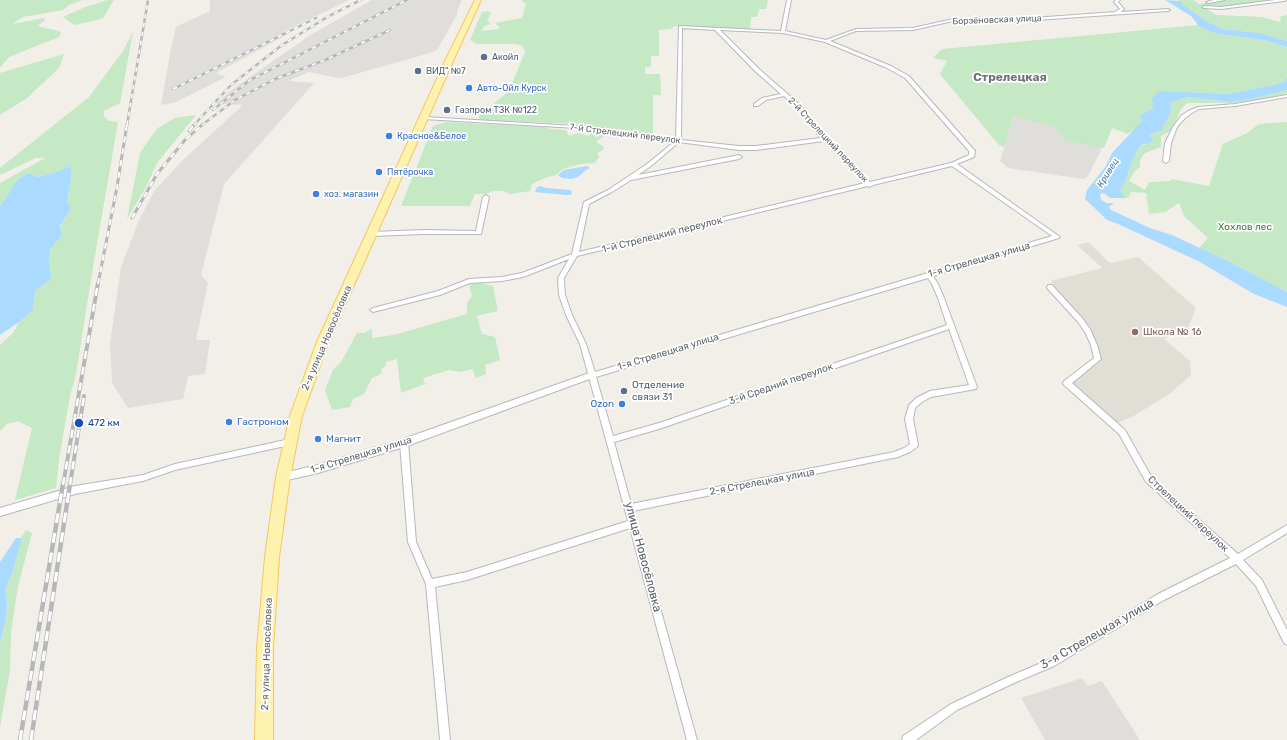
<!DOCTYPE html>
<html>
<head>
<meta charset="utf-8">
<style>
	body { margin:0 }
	canvas { display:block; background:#f1efe8 }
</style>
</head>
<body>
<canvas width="1287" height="740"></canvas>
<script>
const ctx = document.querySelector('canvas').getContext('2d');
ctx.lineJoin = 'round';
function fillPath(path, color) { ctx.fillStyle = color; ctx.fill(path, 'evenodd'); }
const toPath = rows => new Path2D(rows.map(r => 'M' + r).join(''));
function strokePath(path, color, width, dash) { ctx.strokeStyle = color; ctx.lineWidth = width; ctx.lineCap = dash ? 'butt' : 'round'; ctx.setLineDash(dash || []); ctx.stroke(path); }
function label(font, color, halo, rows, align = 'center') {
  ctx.font = font + ' Rubik,sans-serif'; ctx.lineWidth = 3.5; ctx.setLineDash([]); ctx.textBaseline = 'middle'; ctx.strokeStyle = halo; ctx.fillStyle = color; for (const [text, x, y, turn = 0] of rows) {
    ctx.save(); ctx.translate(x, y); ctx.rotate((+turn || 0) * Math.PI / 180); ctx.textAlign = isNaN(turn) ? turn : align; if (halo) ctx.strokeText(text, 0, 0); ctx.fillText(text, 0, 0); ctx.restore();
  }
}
const industrial = toPath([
	[210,0,349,0,283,32,288,34,216,73,226,77,176,102,161,105,171,48,176,27,210,11],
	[372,0,462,0,457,11,457,15,437,50,430,53,345,77,338,78,309,72,288,81,314,83,224,184,201,275,208,283,196,340,210,340,205,374,188,376,183,399,128,408,112,383,110,343,121,267,139,220,155,190,185,158,243,105,216,104,230,91,309,36],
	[1014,116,1112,128,1088,176,1083,179,1008,168,1000,161],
	[1082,678,1088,686,1102,681,1140,740,1045,740,1021,698]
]);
const education = toPath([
	[1088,242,1110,263,1138,257,1196,308,1188,328,1164,339,1190,361,1191,375,1171,393,1132,417,1117,423,1072,383,1100,359,1099,351,1092,336,1051,281,1102,268,1077,245]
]);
const green = toPath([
	[0,0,83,0,69,5,63,10,23,17,12,24,44,18,45,20,37,26,59,31,61,33,59,37,9,57,0,68],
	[108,0,114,0,103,18,97,20,74,25,63,17,85,7],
	[523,0,768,0,766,9,759,9,757,17,751,17,750,29,674,26,671,29,659,30,659,56,651,56,651,67,645,67,645,74,660,74,661,95,653,95,653,134,635,133,578,124,482,120,479,119,479,116,509,91,525,52,523,46,515,44,477,44,470,40,482,12,488,11,491,13,487,21,491,24,484,26,482,31,498,29,500,28,495,23,522,18,526,3,521,1],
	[1179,0,1193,0,1199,4,1230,0,1275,0,1220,7,1204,7,1216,15,1262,17,1280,22,1281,19,1279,17,1287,15,1287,41,1259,33,1223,29,1208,22,1182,4],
	[1198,25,1219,34,1264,40,1287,47,1287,77,1284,82,1274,85,1228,94,1162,91,1153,108,1139,116,1142,121,1136,128,1128,134,1112,128,1104,148,1093,147,1064,140,1055,127,1014,116,1004,147,999,145,940,74,947,61,933,58,942,49],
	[133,32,120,103,104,111,104,116,109,121,118,122,90,285,76,374,70,396,59,459,56,488,15,500,32,428,18,421,7,424,0,431,0,345,13,333,19,322,33,310,35,291,52,278,49,267,49,251,62,235,60,227,71,209,67,201,72,171,69,166,54,173,37,177,29,173,18,179,0,207,0,183,45,158,36,158,0,175,0,168,89,97,123,51],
	[64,54,59,68,27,98,0,115,0,73],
	[1287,90,1287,93,1269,98,1236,103,1187,103,1181,109,1172,130,1161,136,1161,147,1145,153,1140,160,1140,167,1135,171,1129,181,1145,190,1149,182,1171,181,1171,179,1209,186,1223,144,1247,133,1259,124,1287,122,1287,292,1236,265,1198,249,1208,238,1184,216,1179,203,1165,212,1149,214,1146,193,1131,192,1129,197,1125,198,1120,190,1125,182,1133,158,1140,146,1145,145,1151,138,1149,134,1163,125,1167,119,1171,110,1170,103,1174,101,1188,97,1231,102,1251,99],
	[196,115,157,163,146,187,127,219,140,153,148,141,158,128,175,118],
	[446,122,545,127,551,129,566,130,569,136,578,133,588,136,594,130,602,132,605,135,596,142,604,147,603,150,597,153,599,157,595,163,581,164,563,169,556,175,545,178,532,184,530,191,510,194,503,191,492,191,486,194,475,194,470,206,401,206,433,126],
	[481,283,493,286,498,311,477,316,482,334,495,337,500,360,485,365,486,374,476,378,472,369,460,372,449,370,423,378,425,384,401,393,397,359,385,362,386,366,382,368,381,374,372,378,364,394,353,399,350,407,332,410,325,390,333,370,341,362,357,333,364,333,372,329,372,338,394,335,467,314,467,303,472,296,469,285],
	[26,530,32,533,18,586,11,632,10,670,0,727,0,642,6,620,7,600,5,590,12,574,21,538]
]);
const water = toPath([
	[1165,0,1181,1,1182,4,1208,22,1223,29,1259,33,1284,40,1287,41,1287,47,1264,40,1219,34,1209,31,1198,25,1191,16],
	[1287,77,1287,90,1251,99,1231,102,1188,97,1174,101,1170,103,1171,110,1165,124,1163,125,1162,130,1149,134,1153,141,1140,146,1133,158,1125,182,1120,190,1125,198,1110,198,1104,193,1100,194,1101,200,1107,203,1114,203,1109,207,1111,210,1150,228,1172,235,1236,265,1287,292,1287,307,1254,294,1198,261,1118,224,1107,220,1085,199,1087,190,1106,166,1112,153,1142,121,1139,116,1153,108,1152,99,1157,93,1162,91,1228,94,1274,85,1284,82],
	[69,166,72,171,67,201,71,209,60,226,62,235,49,251,49,267,52,278,35,291,33,310,19,322,0,335,0,207,18,179,29,173,37,177,54,173],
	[587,166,590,168,586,170,578,177,571,179,562,178,558,175,564,170],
	[540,186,546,188,570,190,572,192,571,195,566,195,535,192,537,187],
	[16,538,21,538,21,542,12,574,5,590,7,600,6,620,0,642,0,562]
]);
const minor = toPath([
	[787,0,791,0,785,31,826,40,856,29,913,28,953,19,1006,20,1115,12,1120,9,1114,2,1116,0,1120,0,1118,2,1124,9,1121,12,1168,9,1170,10,1168,11,1006,22,953,21,913,30,856,31,830,41,891,66,909,76,975,151,974,157,957,164,1060,237,1059,238,933,276,938,284,944,298,977,387,976,389,931,397,922,402,915,408,913,419,918,445,917,447,910,452,898,457,633,511,697,740,687,740,630,528,467,580,435,587,450,740,440,740,426,584,408,542,400,443,401,441,404,440,407,441,408,443,416,542,432,579,467,572,628,521,580,344,566,315,559,295,558,278,569,259,523,277,502,281,470,283,440,295,373,312,370,310,373,308,438,291,469,279,502,277,522,273,572,254,584,202,608,190,647,164,674,142,593,129,424,119,422,118,424,117,593,127,676,139,679,26,781,31,787,0],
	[682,28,715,30,756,72,781,94,762,98,754,104,754,106,758,106,766,100,784,96,795,106,821,138,756,146,739,146,681,140,682,28],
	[720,30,783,33,825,42,887,68,905,78,969,151,969,155,951,163,870,182,827,138,799,104,760,70,720,30],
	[824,141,865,183,579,252,589,204,612,192,631,180,739,159,742,157,739,155,638,175,651,166,679,142,739,150,756,150,824,141],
	[952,166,1052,236,595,372,586,344,572,315,565,295,564,278,577,256,868,186,870,187,873,185,952,166],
	[928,278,932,284,938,298,947,325,659,423,613,436,596,377,928,278],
	[949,329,969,385,930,391,916,398,909,405,905,419,910,444,904,448,894,452,631,504,614,442,659,429,949,329],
	[1214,0,1225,0,1208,3,1206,2,1214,0],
	[1275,0,1286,0,1284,1,1221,9,1204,8,1202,7,1204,6,1221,7,1275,0],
	[1287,95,1287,97,1235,106,1199,109,1192,113,1185,118,1177,127,1171,143,1169,161,1166,163,1163,161,1165,143,1173,127,1181,116,1188,111,1198,107,1235,104,1287,95],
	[486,195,489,197,481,234,424,234,372,236,369,234,372,232,424,230,476,231,483,197,486,195],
	[1048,285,1052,285,1082,318,1090,329,1097,345,1101,359,1072,383,1125,430,1152,478,1238,554,1287,525,1287,533,1243,560,1262,580,1287,630,1287,645,1284,643,1256,586,1236,564,1164,600,1054,666,1014,683,957,710,916,740,902,740,903,736,951,704,1008,677,1048,660,1158,594,1230,558,1146,482,1119,434,1064,385,1063,383,1064,381,1094,358,1091,345,1085,332,1078,322,1048,289,1047,287,1048,285],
	[290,439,293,440,294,442,293,444,290,445,175,470,143,481,75,494,0,516,0,508,75,486,143,475,175,464,290,439]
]);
const tertiary = toPath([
	[592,372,595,373,597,375,595,377,404,447,318,473,283,481,279,480,278,477,279,474,283,473,318,465,403,439,592,372]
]);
const primary = toPath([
	[475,0,481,0,453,61,328,344,302,416,290,477,279,557,273,648,273,740,255,740,257,648,265,557,276,477,290,416,316,344,445,61,475,0]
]);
const railFar3 = toPath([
	[173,89,316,18],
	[213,110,250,80,407,0],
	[127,125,148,0],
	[194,125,231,85,282,45,329,16,361,0],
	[202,125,235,100,275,79,325,60,390,30]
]);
const railFar2 = toPath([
	[189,131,195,124],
	[132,218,157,174,185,140,203,124],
	[98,284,117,187,127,124]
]);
const railFar1 = toPath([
	[63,485,98,283],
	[70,485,84,396]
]);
const rail = toPath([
	[20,740,63,484],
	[31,740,70,484]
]);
const markers = [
	[484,57,4,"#5c6f8a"],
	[418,71,4,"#5c6f8a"],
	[469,88,4,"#3f7fe0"],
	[447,110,4,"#5c6f8a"],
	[389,136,4,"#3f7fe0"],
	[379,172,4,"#3f7fe0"],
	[316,194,4,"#3f7fe0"],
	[1135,332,4,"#8d6e63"],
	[624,391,4,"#5c6f8a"],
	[622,404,4,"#3f7fe0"],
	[229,422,4,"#3f7fe0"],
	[79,423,5,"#1a4fb4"],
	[318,439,4,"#3f7fe0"]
];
const farStreetnames = [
	["Борзёновская улица",997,20,-2],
	["7-й Стрелецкий переулок",625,134,7],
	["2-й Стрелецкий переулок",828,140,47]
];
const farServicenames = [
	["Акойл",492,57],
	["ВИД\" №7",426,71],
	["Газпром ТЗК №122",455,110]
];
const farShopnames = [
	["Авто-Ойл Курск",477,88],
	["Красное&Белое",397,136],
	["Пятёрочка",387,172],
	["хоз. магазин",324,194]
];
const farWaternames = [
	["Кривец",1108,173,-58]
];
const parkNames = [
	["Хохлов лес",1245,227]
];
const streetNames = [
	["1-й Стрелецкий переулок",662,235,-14],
	["1-я Стрелецкая улица",979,260,-16],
	["2-я улица Новосёловка",327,338,-67],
	["1-я Стрелецкая улица",668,352,-17],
	["3-й Средний переулок",781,384,-19],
	["1-я Стрелецкая улица",361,455,-17],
	["2-я Стрелецкая улица",762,482,-11],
	["Стрелецкий переулок",1188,514,43],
	["2-я улица Новосёловка",267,654,-88]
];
const educationNames = [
	["Школа № 16",1143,332]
];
const serviceNames = [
	["Отделение",632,385],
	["связи 31",632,397]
];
const shopNames = [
	["Ozon",614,404,"right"],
	["Гастроном",237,422],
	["Магнит",326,439]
];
const transitNames = [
	["472 км",88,423]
];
const farDistrictnames = [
	["Стрелецкая",1010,78]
];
const nearStreetnames = [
	["улица Новосёловка",643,557,75],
	["3-я Стрелецкая улица",1097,634,-30]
];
fillPath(industrial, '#e0deda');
fillPath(education, '#e1ded6');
fillPath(green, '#c5e8c5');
fillPath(water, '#aadaff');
strokePath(minor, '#b5b8bc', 2);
strokePath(tertiary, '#b5b8bc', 2);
strokePath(primary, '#f2c960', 2);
fillPath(minor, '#fff');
fillPath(tertiary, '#fff');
fillPath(primary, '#fff2af');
strokePath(railFar3, '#b6b7b8', 2.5);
strokePath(railFar2, '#b6b7b8', 3);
strokePath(railFar1, '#b6b7b8', 4);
strokePath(rail, '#b6b7b8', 4.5);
strokePath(railFar3, '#fff', 1.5, [4.5]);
strokePath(railFar2, '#fff', 2, [6]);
strokePath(railFar1, '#fff', 2.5, [8]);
strokePath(rail, '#fff', 3, [10]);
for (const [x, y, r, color] of markers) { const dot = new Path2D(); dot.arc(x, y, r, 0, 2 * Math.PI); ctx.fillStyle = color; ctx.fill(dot); strokePath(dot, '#fff', 1.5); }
label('9px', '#5f6368', '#fff', farStreetnames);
label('9px', '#4e5e75', '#fff', farServicenames, 'left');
label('9px', '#366cbe', '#fff', farShopnames, 'left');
label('italic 9px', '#4174aa', '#fff', farWaternames);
label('10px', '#348238', '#fff', parkNames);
label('10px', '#5f6368', '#fff', streetNames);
label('10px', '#785e54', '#fff', educationNames, 'left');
label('10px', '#4e5e75', '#fff', serviceNames, 'left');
label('10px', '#366cbe', '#fff', shopNames, 'left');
label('10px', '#164399', '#fff', transitNames, 'left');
label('bold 12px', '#70757a', '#fff', farDistrictnames);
label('12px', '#5f6368', '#fff', nearStreetnames);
</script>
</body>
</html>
